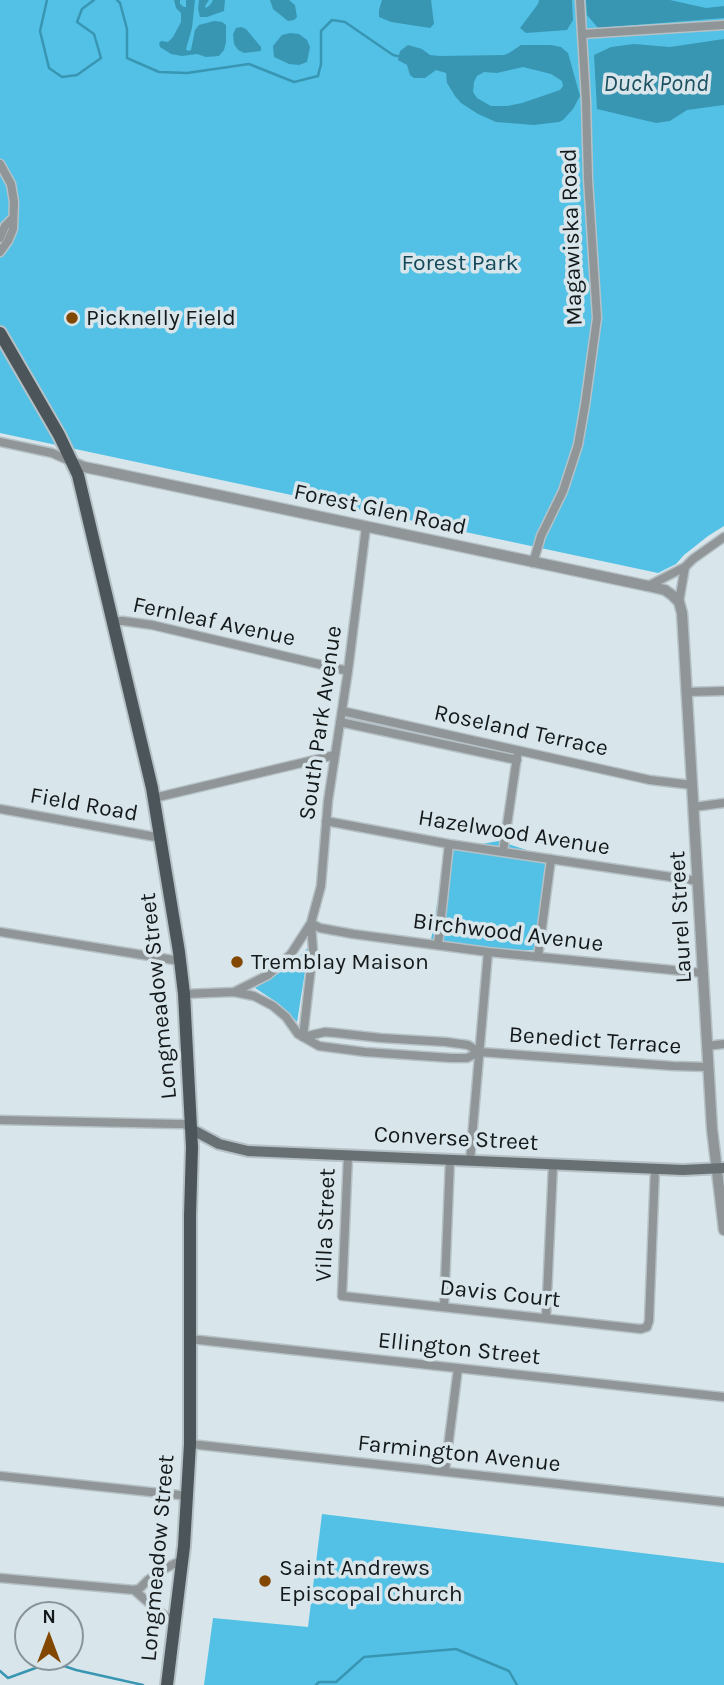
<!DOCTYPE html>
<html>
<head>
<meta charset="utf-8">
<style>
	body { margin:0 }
	#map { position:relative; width:724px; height:1685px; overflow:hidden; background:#d8e6eb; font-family:Karla,sans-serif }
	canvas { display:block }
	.north { position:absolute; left:14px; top:1601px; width:70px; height:70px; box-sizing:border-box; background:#d8e6eb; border:2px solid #8a9498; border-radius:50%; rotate:0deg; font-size:19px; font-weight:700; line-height:28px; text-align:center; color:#14191b }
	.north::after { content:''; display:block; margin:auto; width:24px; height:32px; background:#824700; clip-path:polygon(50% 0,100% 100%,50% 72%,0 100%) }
</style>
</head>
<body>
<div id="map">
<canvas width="724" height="1685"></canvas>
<div class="north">N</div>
</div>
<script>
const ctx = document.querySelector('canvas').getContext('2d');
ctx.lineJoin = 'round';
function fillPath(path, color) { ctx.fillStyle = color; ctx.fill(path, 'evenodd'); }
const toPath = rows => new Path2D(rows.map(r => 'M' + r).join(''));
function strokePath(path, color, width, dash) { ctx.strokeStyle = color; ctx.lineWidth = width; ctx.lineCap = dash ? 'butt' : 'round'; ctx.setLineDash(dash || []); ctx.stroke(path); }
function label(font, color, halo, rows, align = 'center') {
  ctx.font = font + ' Karla,sans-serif'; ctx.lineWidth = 7; ctx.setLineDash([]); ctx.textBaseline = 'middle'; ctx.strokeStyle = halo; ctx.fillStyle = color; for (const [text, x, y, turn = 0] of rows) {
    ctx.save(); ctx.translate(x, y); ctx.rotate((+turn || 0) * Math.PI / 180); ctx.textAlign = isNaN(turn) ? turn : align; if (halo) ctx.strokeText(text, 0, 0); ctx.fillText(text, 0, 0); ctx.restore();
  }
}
const green = toPath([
	[0,0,724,0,724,526,708,536,684,555,676,564,658,573,0,433],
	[499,841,548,857,538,950,472,951,431,940,446,850],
	[309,947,297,1022,278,1003,255,988,284,970],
	[322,1514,724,1563,724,1685,204,1685,213,1618,308,1627]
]);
const water = toPath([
	[174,0,180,0,180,4,184,7,186,7,186,0,195,0,192,28,186,49,188,51,191,50,195,30,199,25,214,21,222,22,226,25,226,42,224,50,219,56,206,57,197,54,182,56,171,54,160,47,159,43,161,41,168,42,173,37,181,22,181,13,176,8],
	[199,0,209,0,205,6,206,8,210,5,213,0,225,0,224,11,207,17,200,17,198,9],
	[270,0,289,0,295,5,297,17,294,20,288,21,273,9],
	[382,0,431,0,434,24,430,28,391,22,379,17,379,10],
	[539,0,572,0,573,20,567,30,526,33,520,28,538,4],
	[586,0,670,0,706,8,724,6,724,18,598,28,587,15],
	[241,27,246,29,261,47,261,51,244,53,238,50,234,44,233,34,236,28],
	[290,33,299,34,307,40,310,47,307,62,299,65,289,64,274,57,273,46,282,35],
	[724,39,724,105,687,110,670,121,656,123,597,109,594,55,611,47,634,44,670,47],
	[408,45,422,49,430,55,440,56,504,55,509,53,521,45,551,45,561,47,568,53,580,96,573,109,563,120,559,122,534,125,496,122,478,114,461,103,455,96,447,83,446,73,436,70,425,78,414,78,410,75,407,65,398,60,400,51],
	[523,67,551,74,562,81,563,86,560,90,522,103,507,106,491,106,477,98,473,92,474,82,477,76,484,72,497,73]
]);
const stream = toPath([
	[47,0,40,31,49,68,62,77,77,75,101,58,94,34,77,22,82,9,94,0],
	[117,0,120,3,127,29,127,58,159,72,187,73,249,64,294,82,318,76,321,64,321,31,332,20,345,22,393,55,402,57],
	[0,1671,8,1678,52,1662,76,1670,143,1685],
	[316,1685,319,1682,336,1682,364,1657,456,1649,509,1671,517,1685]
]);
const minor = toPath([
	[582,34,724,25],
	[0,164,11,184,14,202,13,229,8,241,0,252],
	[0,238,5,226,12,219],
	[0,442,52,453,70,461],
	[533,563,541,536,563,491,578,445,585,405,597,318,588,179,586,101,580,0],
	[648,586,685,567,693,559,724,537],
	[679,602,685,567],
	[113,621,123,621,152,625,348,671],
	[687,692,724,691],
	[342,711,650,780,692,785],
	[340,722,517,760],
	[154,798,335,755],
	[694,807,724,803],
	[0,809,156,837,161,837],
	[326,821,449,844,698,881],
	[503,852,517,757],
	[311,923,320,928,353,934,488,952,703,973],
	[0,932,180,961],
	[438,945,449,844],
	[538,957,551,859],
	[234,992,254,996,273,1006,286,1017,298,1034,319,1046,365,1052,451,1058,467,1058,479,1052],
	[184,994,234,992,268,975,291,954,311,923,321,886,328,801,348,671,366,527],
	[303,1037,325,1032,336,1033,381,1038,446,1042,468,1045,479,1052,673,1066,708,1067],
	[303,1037,313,950,311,923],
	[707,1046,724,1044],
	[0,1120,176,1124,184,1124,191,1129],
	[348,1156,342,1296,641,1329,647,1327,649,1321,655,1169],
	[470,1161,488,952],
	[444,1307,450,1160],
	[546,1318,553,1165],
	[190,1339,724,1397],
	[190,1444,724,1502],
	[445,1471,458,1368],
	[0,1476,188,1496],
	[0,1578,134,1590,139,1589,148,1580,164,1569,178,1562,183,1562],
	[134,1590,157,1610,167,1617,176,1619]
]);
const tertiary = toPath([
	[70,461,84,467,99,470,648,586,665,590,672,595,679,602,682,613,683,629,712,1129,724,1230]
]);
const secondary = toPath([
	[191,1129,219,1144,248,1151,683,1170,724,1168]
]);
const primary = toPath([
	[0,333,59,435,78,475,152,788,179,952,184,994,192,1147,190,1216,190,1444,184,1546,167,1685]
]);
const markers = [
	[72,318,7,"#824700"],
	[237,962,7,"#824700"],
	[265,1581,7,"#824700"]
];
const streetNames = [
	["Magawiska Road",572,237,-92],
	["Forest Glen Road",380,510,12],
	["Fernleaf Avenue",214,622,12],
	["South Park Avenue",321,723,-82],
	["Roseland Terrace",521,731,12],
	["Field Road",84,805,10],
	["Hazelwood Avenue",514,833,9],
	["Laurel Street",681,917,-93],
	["Birchwood Avenue",508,933,7],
	["Longmeadow Street",159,996,-96],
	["Benedict Terrace",595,1041,4],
	["Converse Street",456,1139,3],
	["Villa Street",326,1225,-88],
	["Davis Court",500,1294,6],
	["Ellington Street",459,1349,6],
	["Farmington Avenue",459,1454,6],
	["Longmeadow Street",158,1558,-85]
];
const parkNames = [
	["Forest Park",460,263]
];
const poiNames = [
	["Picknelly Field",86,318],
	["Tremblay Maison",251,962],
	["Saint Andrews",279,1568],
	["Episcopal Church",279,1594]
];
const waterNames = [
	["Duck Pond",656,84]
];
fillPath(green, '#52c1e5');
fillPath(water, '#3996b3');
strokePath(stream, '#3996b3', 2.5);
strokePath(minor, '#b5c1c6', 11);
strokePath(tertiary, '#b5c1c6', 13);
strokePath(secondary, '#b5c1c6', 14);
strokePath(primary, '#b5c1c6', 16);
strokePath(minor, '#909597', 8);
strokePath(tertiary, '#909597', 10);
strokePath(secondary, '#687073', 10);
strokePath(primary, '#4c565a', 12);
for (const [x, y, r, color] of markers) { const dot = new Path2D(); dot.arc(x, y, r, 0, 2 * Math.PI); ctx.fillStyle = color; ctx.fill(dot); strokePath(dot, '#d8e6eb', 2.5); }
label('23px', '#14191b', '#d8e6eb', streetNames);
label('23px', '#124757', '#d8e6eb', parkNames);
label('23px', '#14191b', '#d8e6eb', poiNames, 'left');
label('italic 24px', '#1d5060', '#d8e6eb', waterNames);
</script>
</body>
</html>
